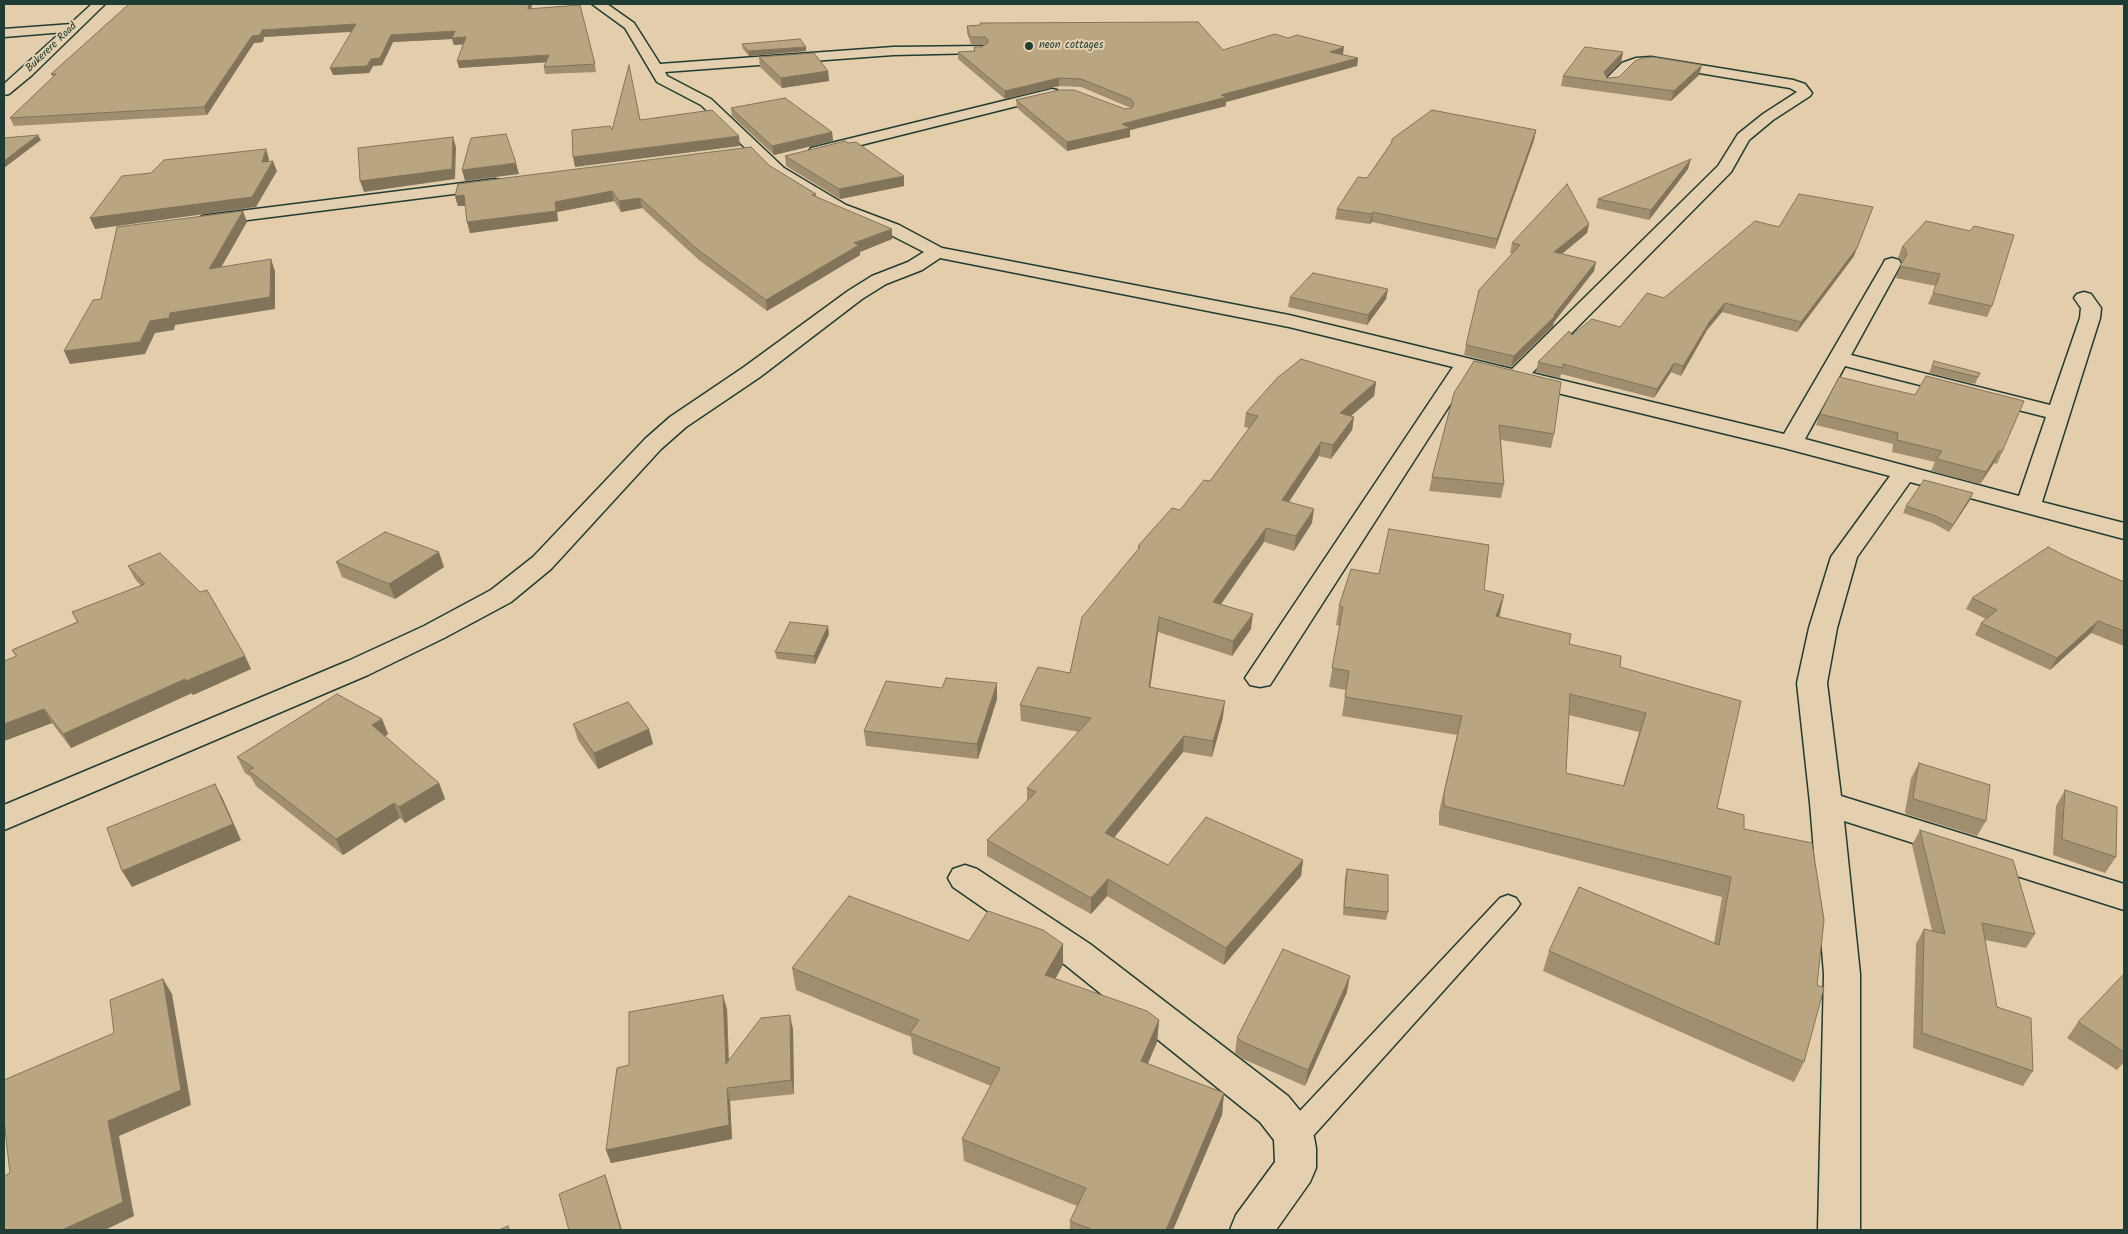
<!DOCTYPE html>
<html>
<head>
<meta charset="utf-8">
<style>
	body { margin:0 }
	#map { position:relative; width:2128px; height:1234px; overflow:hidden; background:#e4cdaa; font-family:Kalam,sans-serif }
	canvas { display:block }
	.frame { position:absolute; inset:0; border:5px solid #1f3d34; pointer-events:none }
</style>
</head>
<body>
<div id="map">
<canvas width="2128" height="1234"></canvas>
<div class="frame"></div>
</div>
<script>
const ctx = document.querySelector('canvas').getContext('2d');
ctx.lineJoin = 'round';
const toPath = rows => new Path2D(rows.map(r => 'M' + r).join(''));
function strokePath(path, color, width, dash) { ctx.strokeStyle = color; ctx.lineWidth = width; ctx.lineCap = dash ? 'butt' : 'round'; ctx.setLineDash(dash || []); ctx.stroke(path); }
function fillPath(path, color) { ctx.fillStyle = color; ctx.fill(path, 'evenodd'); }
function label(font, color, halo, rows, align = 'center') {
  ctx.font = font + ' Kalam,sans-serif'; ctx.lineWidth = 4; ctx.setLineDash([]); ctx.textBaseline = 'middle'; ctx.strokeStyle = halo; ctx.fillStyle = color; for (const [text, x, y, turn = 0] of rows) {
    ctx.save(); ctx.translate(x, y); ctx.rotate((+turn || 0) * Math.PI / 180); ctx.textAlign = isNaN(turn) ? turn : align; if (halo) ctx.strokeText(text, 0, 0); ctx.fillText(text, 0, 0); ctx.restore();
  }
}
const service = toPath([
	[1508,895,1516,898,1520,904,1516,910,1304,1146,1294,1150,1284,1146,1280,1137,1284,1128,1500,898,1508,895]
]);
const minor = toPath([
	[592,4,607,4,634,23,660,64,893,47,985,46,987,49,980,53,893,55,665,72,667,76,711,99,784,168,846,205,899,225,942,248,1289,315,1512,369,1718,166,1738,134,1763,114,1797,92,1790,88,1651,65,1639,66,1632,69,1615,86,1605,86,1603,83,1605,80,1622,63,1636,58,1651,57,1793,80,1805,84,1812,93,1810,96,1773,120,1749,140,1731,172,1532,373,1784,434,1883,264,1885,260,1892,258,1899,260,1901,264,1851,355,2050,405,2080,318,2081,308,2074,298,2077,294,2084,292,2091,294,2101,308,2100,318,2042,502,2124,523,2124,539,1910,482,1857,557,1837,628,1827,683,1841,796,2124,884,2124,910,1844,821,1860,974,1860,1230,1818,1230,1824,974,1810,803,1797,683,1809,628,1831,557,1890,476,1784,448,1471,372,1270,685,1260,687,1250,685,1245,678,1453,367,1289,327,940,258,922,270,886,284,862,299,760,377,686,427,661,449,551,569,511,602,444,638,368,675,4,830,4,805,348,661,424,626,491,590,533,557,645,439,670,417,744,367,848,291,872,276,908,262,924,252,887,233,834,213,772,174,701,105,657,82,625,28,592,4],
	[1845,366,2046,417,2019,496,1805,439,1845,366],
	[72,24,77,25,78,28,77,31,4,37,4,29,72,24],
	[1052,89,1057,90,1059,93,1057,96,817,156,811,154,809,151,811,148,1052,89],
	[495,179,501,180,503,184,501,188,208,225,202,224,199,220,202,216,208,215,495,179],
	[965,865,977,869,1090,944,1288,1096,1302,1113,1314,1137,1316,1148,1316,1168,1310,1182,1276,1230,1230,1230,1236,1215,1275,1162,1274,1140,1260,1122,1064,964,953,887,948,878,953,869,965,865]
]);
const tertiary = toPath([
	[92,4,105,4,32,75,9,94,4,95,4,84,92,4]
]);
const wall = toPath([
	[129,4,532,4,531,9,595,64,596,72,545,74,544,67,546,62,459,68,463,44,454,45,452,39,393,42,382,65,373,66,369,73,333,75,352,32,264,37,263,42,254,43,207,115,14,126,10,118,53,77,51,74],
	[980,23,1223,50,1343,54,1342,55,1358,58,1357,66,1226,102,1226,106,1130,130,1130,137,1067,151,1017,108,1016,100,1125,109,1131,108,1081,87,1059,86,1005,99,958,59,958,52,974,51,974,47,981,47,985,44,971,44,967,33,967,26,980,25],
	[742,44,806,51,749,56,743,49],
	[1623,52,1621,62,1606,77,1607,78,1699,75,1671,101,1561,86,1563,76],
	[759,57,828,71,829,81,782,88,760,67],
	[731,108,832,132,833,141,774,155,732,116],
	[1536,130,1534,140,1495,249,1372,222,1370,224,1335,219,1337,209,1367,178,1391,143,1392,139],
	[848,143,904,186,840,199,786,166,785,156],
	[770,166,816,194,816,196,892,239,860,252,860,255,767,311,699,260,642,208,621,212,614,201,557,212,558,221,470,233,467,222,465,206,458,206,455,196],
	[1688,169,1649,220,1596,208,1598,199],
	[1589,224,1587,233,1562,254,1596,262,1594,271,1554,322,1553,326,1511,367,1464,355,1466,345,1513,253,1510,253,1512,243],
	[1902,247,1992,306,1987,317,1928,304,1936,286,1896,278,1902,263,1901,259,1898,258],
	[1854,256,1797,332,1722,312,1707,330,1681,376,1671,372,1654,398,1561,374,1560,378,1536,372,1538,362,1572,335,1620,327],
	[1290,297,1386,299,1367,325,1288,307],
	[1932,366,1980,373,1975,384,1929,373],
	[1376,382,1374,396,1351,416,1354,417,1352,430,1331,459,1319,456,1289,502,1312,523,1294,551,1264,542,1221,604,1251,629,1232,656,1158,632,1150,688,1223,717,1212,757,1183,752,1114,837,1168,865,1303,860,1301,876,1224,965,1107,896,1091,914,987,856,987,840,1027,801,1027,788,1079,732,1021,721,1020,705,1070,673,1138,549,1138,546,1180,510,1210,481,1249,428,1244,427,1246,413],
	[1454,393,1554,434,1551,448,1501,440,1504,484,1501,498,1429,491,1432,477],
	[1820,414,2002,452,1997,464,1994,463,1980,484,1931,471,1935,462,1892,452,1893,444,1816,425],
	[1973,493,1970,500,1949,532,1933,523,1903,513,1906,506],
	[2069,558,2124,582,2124,646,2091,633,2050,670,1975,635,1981,623,1986,619,1966,609,1972,598],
	[336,562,444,567,395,599,342,577],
	[128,566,245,656,251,669,193,695,192,693,71,748,52,723,4,741,4,661,16,657,12,650,77,622,72,612,141,586,135,579],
	[1379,574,1484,590,1504,595,1498,617,1569,644,1620,667,1717,808,1744,829,1804,1062,1794,1082,1543,971,1549,951,1714,943,1722,897,1439,825,1439,812,1457,735,1342,716,1346,690,1329,687,1340,626,1336,625,1339,606],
	[1569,715,1639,732,1623,786,1566,773],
	[829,634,815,664,777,659,775,652],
	[997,699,978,759,866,746,864,731],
	[382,719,388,734,385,737,439,783,445,799,405,823,400,818,343,855,256,786,251,777,245,773,237,757],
	[573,724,653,744,598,769,578,740],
	[1919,763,1986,821,1977,836,1906,814,1905,812,1911,778],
	[2065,790,2116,857,2105,873,2053,855,2056,806],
	[1920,830,2035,934,2026,948,1985,940,1997,1007,2033,1071,2023,1086,1913,1048,1916,944,1924,929,1932,931,1912,845],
	[1347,869,1388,912,1386,920,1343,915,1345,877],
	[969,941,1063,944,1063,965,1055,979,1159,1020,1157,1042,1148,1064,1224,1093,1222,1115,1173,1230,1070,1230,1070,1221,1077,1206,964,1161,962,1139,991,1086,913,1054,911,1037,796,990,792,968],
	[2124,974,2124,1062,2117,1070,2067,1038,2078,1022],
	[1347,992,1305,1086,1243,1059,1235,1053,1237,1038],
	[727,1009,729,1061,793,1029,794,1094,730,1101,732,1139,611,1163,606,1150,629,1065]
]);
const shadedWall = toPath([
	[529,4,532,4,530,16,528,9],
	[356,24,358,31,264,37,263,42,254,43,207,115,204,107,252,36,262,30],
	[455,31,466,37,468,44,454,45,452,39,393,42,382,65,373,66,369,73,333,75,330,68,371,59,391,35],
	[806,47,806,51,749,56,748,51],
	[1344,47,1343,54,1329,60,1330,52],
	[1623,52,1621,62,1601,82,1604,72],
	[549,55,551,62,459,68,457,61],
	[1358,58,1357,66,1226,102,1226,106,1130,130,1130,137,1067,151,1067,142,1122,124,1221,95],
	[1702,65,1699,75,1671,101,1674,91],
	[828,71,829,81,782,88,781,78],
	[1059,78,1059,86,1005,99,1005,91],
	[1536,130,1534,140,1495,249,1497,239],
	[832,132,833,141,774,155,772,146],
	[38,135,41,140,4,168,4,161],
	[739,136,740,146,575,167,573,157],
	[453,137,456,147,455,179,364,192,360,181],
	[266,149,269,159,266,172,262,162],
	[1691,159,1688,169,1649,220,1651,210],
	[273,161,277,171,256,207,95,229,90,218],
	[516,163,519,174,465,181,462,170],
	[904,176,904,186,840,199,839,189],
	[612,191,614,201,557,212,558,221,470,233,467,222,555,202],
	[464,195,467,206,458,206,455,196],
	[640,198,642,208,621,212,619,201],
	[1873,207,1854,256,1797,332,1801,322],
	[243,211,247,222,214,280,209,269],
	[1373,212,1372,222,1370,224,1372,214],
	[1589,224,1587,233,1552,262,1554,252],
	[892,229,892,239,860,252,860,255,767,311,766,300,854,243],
	[271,259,275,271,275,309,175,325,174,330,155,333,145,354,70,364,64,351,170,313],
	[1596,262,1594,271,1554,322,1553,326,1511,367,1514,356,1554,315],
	[1388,289,1386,299,1367,325,1368,315],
	[1725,303,1722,312,1707,330,1681,376,1683,366,1710,321],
	[1674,363,1671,372,1654,398,1657,389],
	[1376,382,1374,396,1338,427,1340,413],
	[1354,417,1352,430,1331,459,1333,445],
	[1321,442,1319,456,1280,515,1282,500],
	[1999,451,1994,463,1980,484,1986,472],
	[1973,493,1970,500,1949,532,1953,525],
	[1314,509,1312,523,1294,551,1296,536],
	[1266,528,1264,542,1212,617,1213,602],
	[439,552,444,567,395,599,389,584],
	[1504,595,1500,614,1492,635,1496,616],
	[1253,614,1251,629,1232,656,1233,641],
	[1159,617,1158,632,1148,703,1149,687],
	[2098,621,2091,633,2050,670,2057,658],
	[828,626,829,634,815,664,814,656],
	[245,656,251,669,193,695,186,681],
	[185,679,192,693,71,748,63,734],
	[997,683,997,699,978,759,977,744],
	[1225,701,1223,717,1212,757,1213,741],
	[44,709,52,723,4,741,4,724],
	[382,719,388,734,378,741,372,725],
	[649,729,653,744,598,769,594,753],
	[1184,736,1183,752,1105,849,1105,833],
	[439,783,445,799,405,823,399,807],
	[215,784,223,799,241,840,132,887,122,871],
	[394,803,400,818,343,855,336,839],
	[1303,860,1301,876,1224,965,1226,948],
	[1108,879,1107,896,1091,914,1091,898],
	[1063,944,1063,965,1045,997,1045,975],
	[1350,976,1347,992,1305,1086,1308,1070],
	[163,979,172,994,191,1105,119,1136,134,1216,105,1230,62,1230,108,1121],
	[723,995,727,1009,729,1078,726,1064],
	[790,1015,793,1029,794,1094,791,1080],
	[1159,1020,1157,1042,1139,1083,1141,1061],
	[727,1088,730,1101,732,1139,611,1163,606,1150],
	[1224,1093,1222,1115,1173,1230,1166,1230],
	[605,1175,608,1183,622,1230,621,1230]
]);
const building = toPath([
	[129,4,529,4,528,9,580,5,595,64,544,67,549,55,457,61,466,37,452,38,455,31,391,35,380,58,371,59,367,66,330,68,356,24,262,30,260,35,252,36,204,107,10,118,56,74,51,74,129,4],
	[1198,22,1223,50,1275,34,1288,38,1297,35,1344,47,1330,52,1358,58,1221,95,1227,97,1122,124,1130,128,1067,142,1016,100,1059,90,1074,90,1125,109,1132,108,1134,103,1131,99,1081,79,1059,78,1005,91,958,52,975,51,974,47,981,47,988,43,988,40,985,37,970,37,967,26,981,25,980,23,1198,22],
	[800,39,806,47,748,51,742,44,800,39],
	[1585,47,1623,52,1604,72,1607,78,1619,77,1635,61,1642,58,1653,57,1702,65,1674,91,1563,76,1585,47],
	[814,53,828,71,781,78,759,57,814,53],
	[629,65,640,120,712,110,739,136,573,157,572,130,610,126,612,130,629,65],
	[785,98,832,132,772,146,731,108,785,98],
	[1432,110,1536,130,1497,239,1373,212,1372,214,1337,209,1358,177,1367,178,1392,142,1392,139,1432,110],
	[506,134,516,163,462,170,471,138,506,134],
	[38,135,4,161,4,138,38,135],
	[453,137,452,169,360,181,358,148,453,137],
	[845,141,848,143,856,142,904,176,839,189,785,156,845,141],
	[751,147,770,166,816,194,812,195,892,229,854,243,859,245,766,300,697,249,640,198,619,201,612,191,555,202,556,211,467,222,464,195,455,196,458,184,751,147],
	[266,149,262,162,273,161,252,197,90,218,122,176,151,173,164,160,266,149],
	[1691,159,1651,210,1598,199,1691,159],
	[1567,184,1589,224,1554,252,1596,262,1554,315,1555,316,1514,356,1466,345,1479,290,1520,245,1512,243,1567,184],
	[1799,194,1873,207,1857,248,1801,322,1725,303,1710,321,1683,366,1674,363,1657,389,1563,364,1563,368,1538,362,1569,331,1572,335,1592,319,1620,327,1647,293,1664,298,1755,221,1779,227,1799,194],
	[243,211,209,269,271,259,270,297,170,313,169,318,150,321,140,342,64,351,93,300,101,299,117,227,243,211],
	[1926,221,1970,231,1974,226,2014,235,1992,306,1933,293,1940,274,1900,266,1907,254,1905,248,1902,247,1926,221],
	[1313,273,1388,289,1368,315,1290,297,1313,273],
	[1301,359,1376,382,1340,413,1354,417,1333,445,1321,442,1282,500,1314,509,1296,536,1266,528,1213,602,1253,614,1233,641,1159,617,1149,687,1225,701,1213,741,1184,736,1105,833,1168,865,1206,817,1303,860,1226,948,1108,879,1091,898,987,840,1036,792,1027,788,1091,718,1020,705,1038,667,1070,673,1082,617,1140,547,1138,546,1172,508,1180,510,1204,480,1210,481,1258,416,1246,413,1277,378,1301,359],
	[1474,361,1561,382,1554,434,1499,425,1504,484,1432,477,1454,393,1474,361],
	[1934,361,1980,373,1978,377,1932,366,1934,361],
	[1926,376,2024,401,2002,452,1999,451,1986,472,1937,459,1942,451,1897,440,1898,433,1820,414,1839,377,1915,395,1926,376],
	[1924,480,1973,493,1953,525,1936,516,1906,506,1924,480],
	[1389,529,1489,545,1484,590,1504,595,1496,616,1571,634,1569,644,1621,656,1620,667,1741,701,1717,808,1744,815,1744,829,1812,843,1824,920,1817,985,1824,988,1804,1062,1549,951,1579,887,1719,945,1731,877,1444,806,1444,793,1462,716,1345,697,1349,671,1332,668,1343,607,1339,606,1351,569,1379,574,1389,529],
	[1570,694,1646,713,1624,786,1566,773,1570,694],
	[385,532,439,552,389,584,336,562,385,532],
	[2048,547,2069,558,2124,582,2124,631,2098,621,2057,658,1981,623,1997,610,1972,598,2048,547],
	[160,553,200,592,207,590,245,656,186,681,185,679,63,734,44,709,4,724,4,661,17,656,12,650,78,622,72,612,145,584,128,566,160,553],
	[790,622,828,626,814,656,775,652,790,622],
	[946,678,997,683,977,744,864,731,886,681,942,688,946,678],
	[337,694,382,719,372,725,439,783,399,807,394,803,336,839,248,770,254,768,237,757,337,694],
	[628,702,649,729,594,753,573,724,628,702],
	[1919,763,1990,785,1986,821,1914,799,1913,797,1919,763],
	[215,784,233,824,122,871,107,828,215,784],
	[2065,790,2117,807,2116,857,2062,839,2065,790],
	[1920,830,2013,860,2035,934,1982,923,1997,1007,2031,1018,2033,1071,1922,1033,1924,929,1945,934,1920,830],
	[1347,869,1388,875,1388,912,1344,907,1347,869],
	[849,896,969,941,988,911,1043,930,1063,944,1045,975,1147,1011,1159,1020,1141,1061,1224,1093,1166,1230,1093,1230,1070,1221,1086,1188,962,1139,1000,1068,910,1033,919,1020,792,968,849,896],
	[1283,949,1350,976,1308,1070,1245,1043,1237,1038,1283,949],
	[2124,974,2124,1052,2078,1022,2124,974],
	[163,979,181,1090,108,1121,123,1202,62,1230,4,1230,4,1176,10,1173,4,1121,4,1080,114,1033,110,1000,163,979],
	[723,995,726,1064,761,1018,790,1015,791,1080,727,1088,729,1125,606,1150,617,1068,629,1065,629,1012,723,995],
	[605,1175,621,1230,569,1230,559,1194,605,1175],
	[508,1226,509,1230,499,1230,508,1226]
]);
const markers = [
	[1029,46,5,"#1f3d34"]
];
const farPoinames = [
	["neon cottages",1039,46]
];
const farStreetnames = [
	["Bukerere Road",52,48,-44]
];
strokePath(service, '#1f3d34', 3);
strokePath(minor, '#1f3d34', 3);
strokePath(tertiary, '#1f3d34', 3);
fillPath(service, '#e4d0af');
fillPath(minor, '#e4d0af');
fillPath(tertiary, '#e4d0af');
fillPath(wall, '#a08e6f');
fillPath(shadedWall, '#82745a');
fillPath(building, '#baa581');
strokePath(building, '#82745a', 1);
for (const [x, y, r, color] of markers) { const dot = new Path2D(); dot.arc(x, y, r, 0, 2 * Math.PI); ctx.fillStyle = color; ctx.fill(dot); strokePath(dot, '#e4d0af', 2); }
label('11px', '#1f3d34', '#e4d0af', farPoinames, 'left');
label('11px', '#1f3d34', '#e4d0af', farStreetnames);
</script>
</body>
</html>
